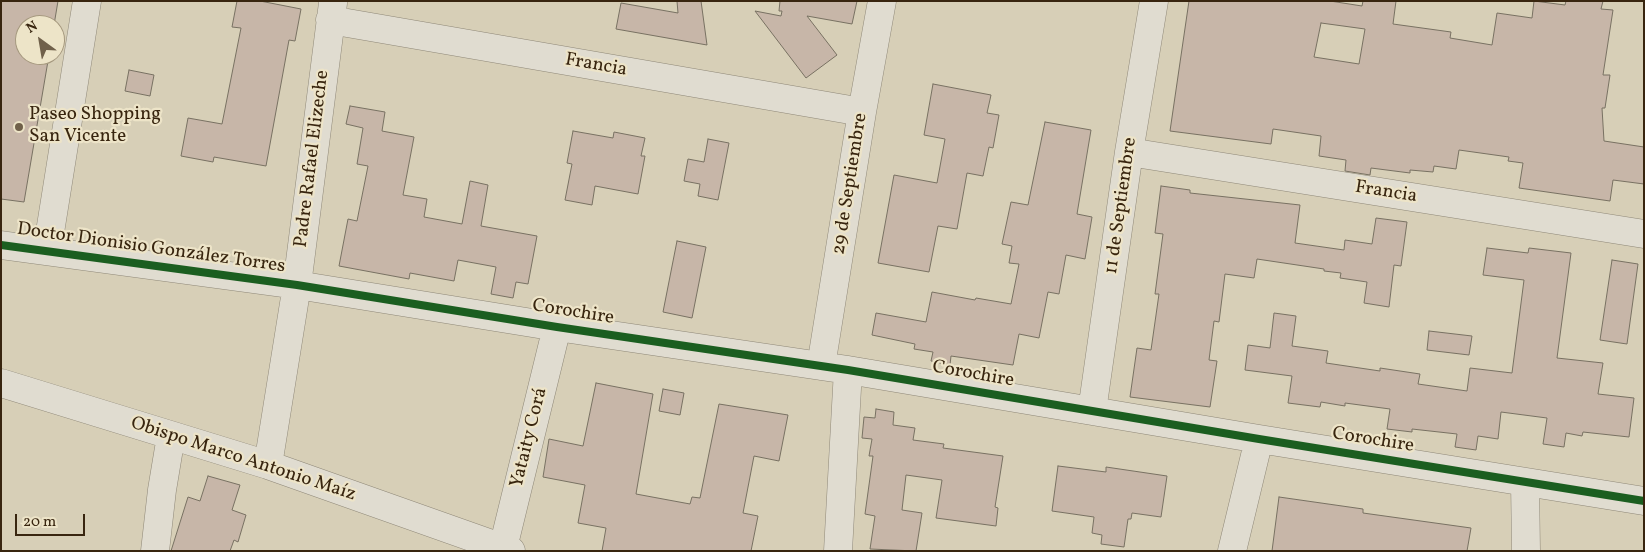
<!DOCTYPE html>
<html>
<head>
<meta charset="utf-8">
<style>
	body { margin:0 }
	#map { position:relative; width:1645px; height:552px; overflow:hidden; background:#d7cfb7; font-family:Vollkorn,serif }
	canvas { display:block }
	.frame { position:absolute; inset:0; border:2px solid #38250f; pointer-events:none }
	.north { position:absolute; left:15px; top:15px; width:50px; height:50px; box-sizing:border-box; background:#ede4c8; border:1px solid #a5987e; border-radius:50%; rotate:328deg; font-size:14px; font-weight:700; line-height:20px; text-align:center; color:#38250f }
	.north::after { content:''; display:block; margin:auto; width:18px; height:22px; background:#70604a; clip-path:polygon(50% 0,100% 100%,50% 72%,0 100%) }
	.scale { position:absolute; left:15px; top:514px; width:70px; height:22px; box-sizing:border-box; border:2px solid #38250f; border-top:0; padding-left:6px; font-size:15px; line-height:18px; white-space:nowrap; color:#38250f; -webkit-text-stroke:4px #ede4c8; paint-order:stroke }
</style>
</head>
<body>
<div id="map">
<canvas width="1645" height="552"></canvas>
<div class="frame"></div>
<div class="north">N</div>
<div class="scale">20 m</div>
</div>
<script>
const ctx = document.querySelector('canvas').getContext('2d');
ctx.lineJoin = 'round';
function fillPath(path, color) { ctx.fillStyle = color; ctx.fill(path, 'evenodd'); }
const toPath = rows => new Path2D(rows.map(r => 'M' + r).join(''));
function strokePath(path, color, width, dash) { ctx.strokeStyle = color; ctx.lineWidth = width; ctx.lineCap = dash ? 'butt' : 'round'; ctx.setLineDash(dash || []); ctx.stroke(path); }
function label(font, color, halo, rows, align = 'center') {
  ctx.font = font + ' Vollkorn,serif'; ctx.lineWidth = 4.5; ctx.setLineDash([]); ctx.textBaseline = 'middle'; ctx.strokeStyle = halo; ctx.fillStyle = color; for (const [text, x, y, turn = 0] of rows) {
    ctx.save(); ctx.translate(x, y); ctx.rotate((+turn || 0) * Math.PI / 180); ctx.textAlign = isNaN(turn) ? turn : align; if (halo) ctx.strokeText(text, 0, 0); ctx.fillText(text, 0, 0); ctx.restore();
  }
}
const building = toPath([
	[1,1,58,1,54,25,25,25,25,55,49,55,24,202,1,199,1,1],
	[237,1,260,1,301,9,295,41,289,40,266,166,214,157,213,162,181,156,188,118,222,124,241,28,232,27,237,1],
	[677,1,701,1,707,45,616,29,621,3,678,13,677,1],
	[780,1,857,1,852,24,807,16,837,55,806,78,755,11,781,16,782,11,779,11,780,1],
	[1189,1,1330,1,1362,6,1363,1,1396,1,1393,24,1451,32,1450,38,1492,45,1497,13,1532,18,1534,1,1565,5,1566,1,1603,1,1601,9,1613,10,1603,75,1610,75,1605,108,1602,108,1604,141,1644,147,1644,184,1613,180,1610,201,1519,188,1523,163,1508,161,1509,157,1459,150,1456,169,1434,166,1433,172,1410,170,1410,173,1371,168,1370,175,1345,171,1346,160,1319,156,1321,136,1273,129,1271,144,1170,131,1189,1],
	[1321,23,1365,29,1359,64,1314,57,1321,23],
	[129,70,154,75,150,96,125,91,129,70],
	[933,84,991,95,987,113,999,115,993,148,989,147,983,176,967,173,957,229,938,226,929,272,878,263,894,175,937,183,945,139,924,135,933,84],
	[350,106,385,112,382,131,414,137,403,195,427,199,424,217,462,224,470,181,488,185,481,226,537,236,528,284,516,282,513,298,491,294,496,267,458,260,454,281,410,273,409,279,339,266,348,219,357,221,368,166,357,164,363,128,346,124,350,106],
	[1045,122,1091,130,1077,214,1092,217,1085,259,1066,255,1059,294,1048,292,1039,338,1019,334,1013,365,951,356,950,365,931,361,933,352,914,349,915,344,872,335,876,313,926,322,932,292,975,300,976,298,1011,304,1019,264,1009,263,1012,246,1002,244,1011,202,1028,205,1045,122],
	[573,131,613,138,614,132,645,138,641,156,645,156,638,194,595,186,592,205,565,200,572,164,567,163,573,131],
	[708,139,729,143,718,200,698,196,700,184,684,181,688,159,704,162,708,139],
	[1161,186,1190,190,1190,193,1300,205,1295,243,1344,250,1345,240,1372,244,1376,218,1407,222,1401,266,1394,265,1389,307,1364,303,1367,282,1340,278,1341,273,1324,271,1324,269,1257,259,1254,278,1225,274,1219,322,1214,321,1209,360,1217,361,1210,407,1130,397,1137,348,1151,350,1159,294,1155,294,1163,234,1155,233,1161,186],
	[677,241,706,247,692,318,663,312,677,241],
	[1487,248,1528,253,1529,248,1571,253,1557,358,1603,363,1598,394,1634,398,1629,437,1583,432,1582,436,1566,433,1564,447,1543,444,1547,418,1501,412,1498,439,1478,436,1476,450,1455,447,1457,434,1412,429,1412,432,1387,429,1390,409,1345,403,1345,406,1321,402,1320,407,1288,403,1292,376,1245,370,1248,345,1270,348,1274,313,1296,316,1292,346,1328,351,1326,363,1380,371,1380,368,1420,374,1418,384,1467,391,1470,368,1512,373,1524,280,1483,275,1487,248],
	[1612,260,1638,264,1627,344,1600,340,1612,260],
	[1429,331,1472,336,1469,355,1427,350,1429,331],
	[596,383,653,394,636,494,690,504,692,497,700,498,719,404,788,415,779,461,754,456,743,513,758,516,751,551,602,551,606,528,578,523,585,485,543,477,549,439,583,446,596,383],
	[663,389,684,393,680,415,659,411,663,389],
	[876,409,894,412,893,425,915,428,913,440,944,444,943,448,1003,456,995,507,998,508,996,526,936,518,942,480,906,475,902,510,922,513,916,551,870,549,875,516,865,514,873,456,869,456,872,439,862,438,864,417,875,418,876,409],
	[1058,466,1106,472,1106,467,1167,476,1161,517,1132,513,1131,519,1128,519,1124,547,1101,544,1102,535,1092,533,1094,517,1052,511,1058,466],
	[208,476,240,485,232,510,246,515,238,542,234,540,230,551,171,551,188,497,200,501,208,476],
	[1279,497,1363,509,1363,513,1471,528,1467,551,1272,551,1279,497]
]);
const street = toPath([
	[330,20,862,112],
	[1129,152,1644,234],
	[1,245,297,285,557,327,848,370,1259,439,1644,501],
	[47,251,87,1],
	[821,366,862,112,882,1],
	[1,383,268,465,511,551],
	[1092,411,1129,152,1154,1],
	[268,465,297,285,333,3],
	[1525,482,1526,551],
	[503,548,557,327],
	[155,551,162,490,171,436],
	[838,551,848,370],
	[1232,551,1259,439]
]);
const cycleway = toPath([
	[1,245,297,285,557,327,848,370,1259,439,1644,501]
]);
const markers = [
	[19,127,5,"#70604a"]
];
const streetNames = [
	["Francia",596,66,10],
	["Padre Rafael Elizeche",313,159,-83],
	["29 de Septiembre",851,184,-81],
	["Francia",1386,193,9],
	["11 de Septiembre",1122,206,-82],
	["Doctor Dionisio González Torres",151,249,8],
	["Corochire",573,313,9],
	["Corochire",973,375,10],
	["Yataity Corá",530,438,-76],
	["Corochire",1373,441,9],
	["Obispo Marco Antonio Maíz",243,460,18]
];
const poiNames = [
	["Paseo Shopping",29,116],
	["San Vicente",29,138]
];
fillPath(building, '#c7b6a8');
strokePath(building, '#787162', 1);
strokePath(street, '#8f8878', 29);
strokePath(street, '#e0dcd0', 28);
strokePath(cycleway, '#1b5e20', 8);
for (const [x, y, r, color] of markers) { const dot = new Path2D(); dot.arc(x, y, r, 0, 2 * Math.PI); ctx.fillStyle = color; ctx.fill(dot); strokePath(dot, '#ede4c8', 2); }
label('19px', '#38250f', '#ede4c8', streetNames);
label('19px', '#38250f', '#ede4c8', poiNames, 'left');
</script>
</body>
</html>
